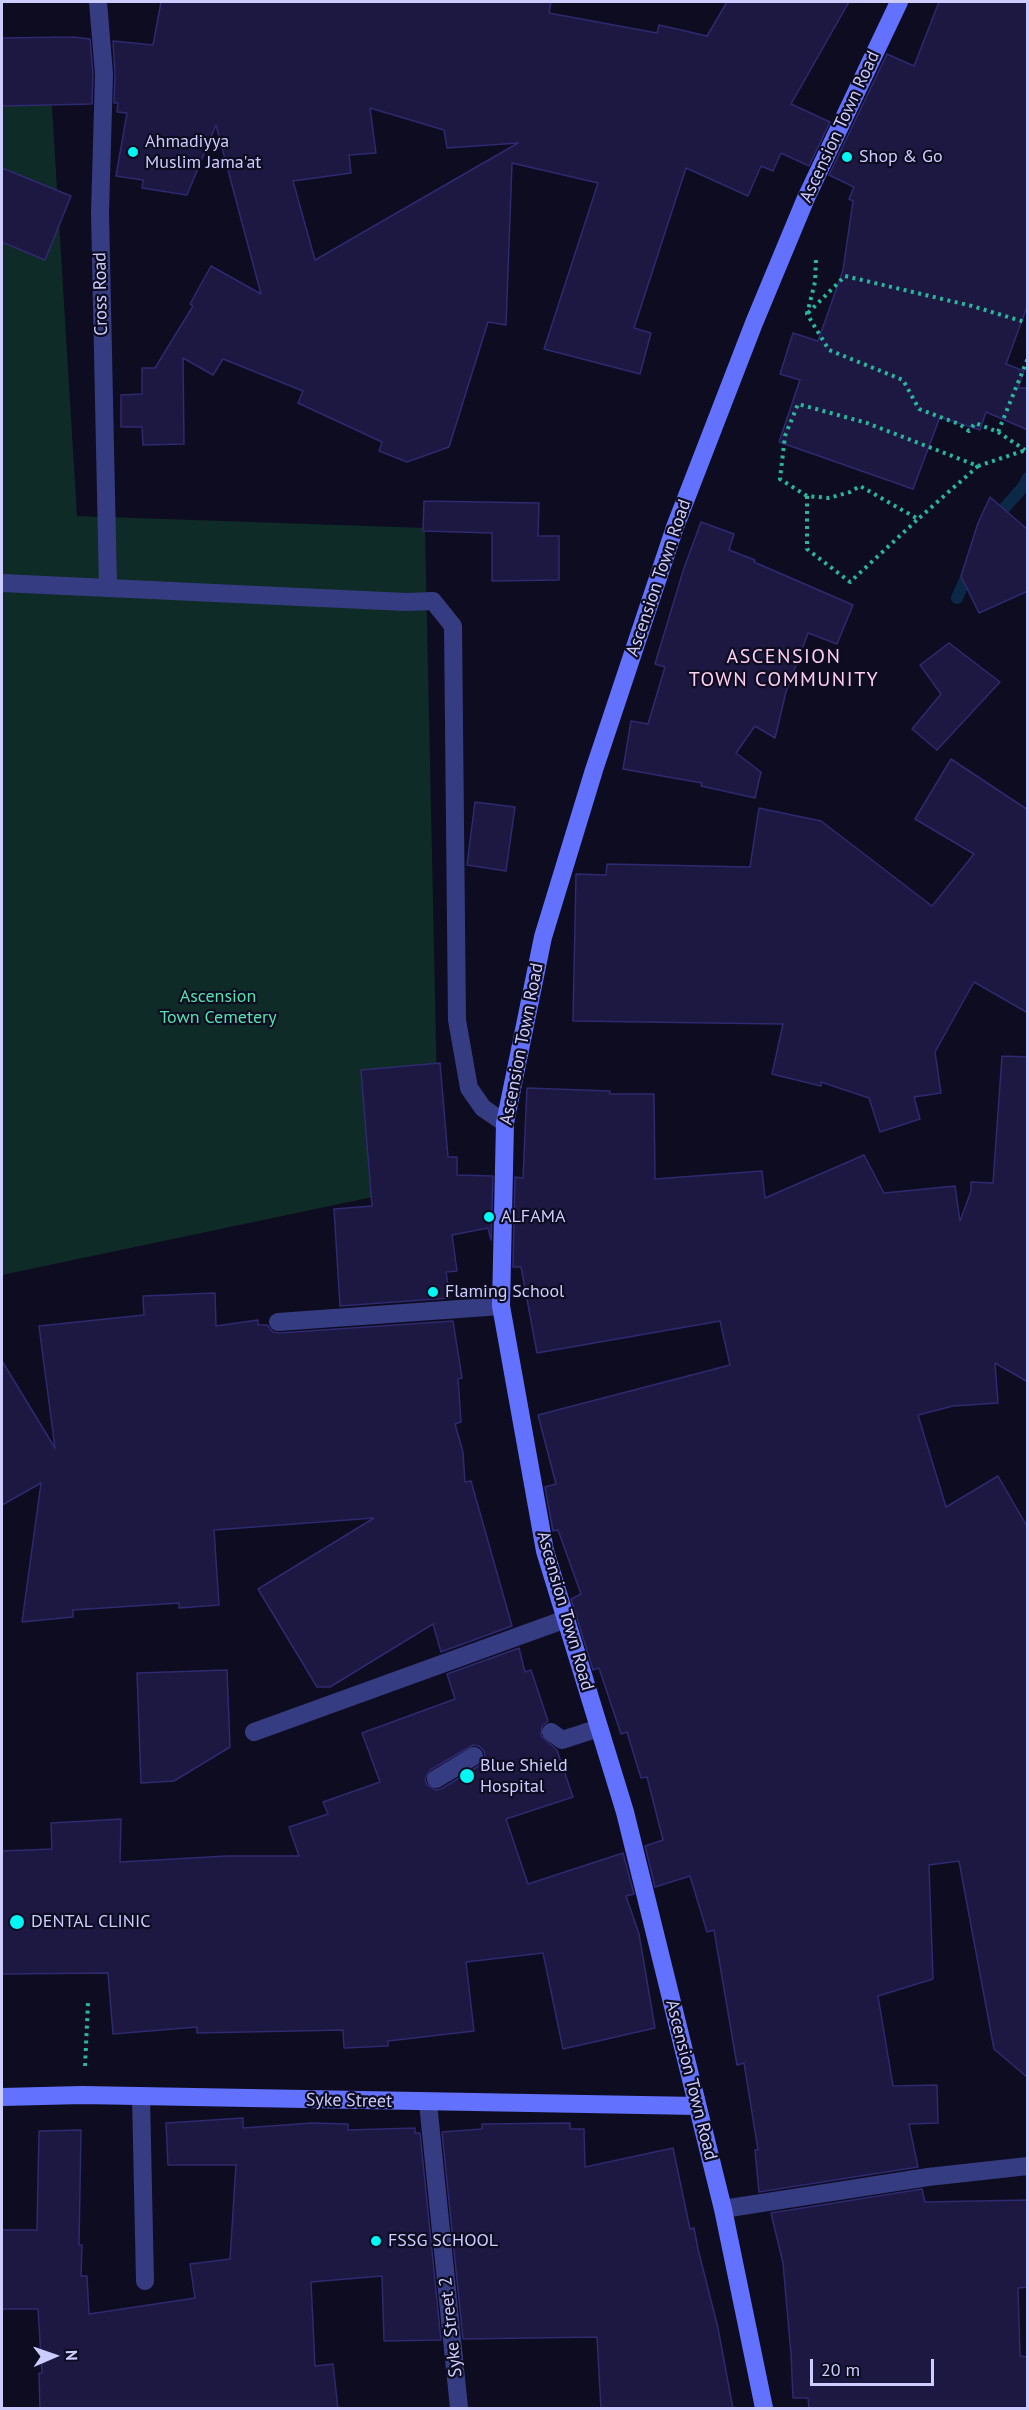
<!DOCTYPE html>
<html>
<head>
<meta charset="utf-8">
<style>
	body { margin:0 }
	#map { position:relative; width:1029px; height:2410px; overflow:hidden; background:#0e0c21; font-family:"PT Sans",sans-serif }
	canvas { display:block }
	.frame { position:absolute; inset:0; border:3px solid #ccf; pointer-events:none }
	.north { position:absolute; left:24px; top:2326px; width:60px; height:60px; -webkit-text-stroke:4px #0e0c21; paint-order:stroke; rotate:88deg; font-size:16px; font-weight:700; line-height:24px; text-align:center; color:#ccf }
	.north::after { content:''; display:block; margin:auto; width:21px; height:27px; background:#ccf; clip-path:polygon(50% 0,100% 100%,50% 72%,0 100%) }
	.scale { position:absolute; left:810px; top:2359px; width:124px; height:27px; box-sizing:border-box; border:3px solid #ccf; border-top:0; padding-left:8px; font-size:18px; line-height:21px; white-space:nowrap; color:#ccf; -webkit-text-stroke:4px #0e0c21; paint-order:stroke }
</style>
</head>
<body>
<div id="map">
<canvas width="1029" height="2410"></canvas>
<div class="frame"></div>
<div class="north">N</div>
<div class="scale">20 m</div>
</div>
<script>
const ctx = document.querySelector('canvas').getContext('2d');
ctx.lineJoin = 'round';
function fillPath(path, color) { ctx.fillStyle = color; ctx.fill(path, 'evenodd'); }
const toPath = rows => new Path2D(rows.map(r => 'M' + r).join(''));
function strokePath(path, color, width, dash) { ctx.strokeStyle = color; ctx.lineWidth = width; ctx.lineCap = dash ? 'butt' : 'round'; ctx.setLineDash(dash || []); ctx.stroke(path); }
function label(font, color, halo, rows, align = 'center') {
  ctx.font = font + ' "PT Sans",sans-serif'; ctx.lineWidth = 4.5; ctx.setLineDash([]); ctx.textBaseline = 'middle'; ctx.strokeStyle = halo; ctx.fillStyle = color; for (const [text, x, y, turn = 0] of rows) {
    ctx.save(); ctx.translate(x, y); ctx.rotate((+turn || 0) * Math.PI / 180); ctx.textAlign = isNaN(turn) ? turn : align; if (halo) ctx.strokeText(text, 0, 0); ctx.fillText(text, 0, 0); ctx.restore();
  }
}
const green = toPath([
	[2,38,49,58,77,516,425,528,439,1183,2,1275]
]);
const stream = toPath([
	[993,521,1023,487,1028,478],
	[957,598,970,569]
]);
const building = toPath([
	[161,2,551,2,549,13,657,33,659,25,707,36,727,2,849,2,791,104,830,122,809,166,781,153,773,171,761,166,748,196,686,168,634,328,651,333,640,374,544,349,598,183,512,163,506,325,488,322,449,447,407,462,379,451,382,442,298,403,303,391,223,359,213,375,183,358,184,444,143,445,142,427,121,427,121,395,142,394,142,368,155,368,193,306,190,304,211,266,261,294,216,125,187,195,142,188,143,180,116,176,127,113,117,112,118,103,114,103,115,73,113,41,153,45,161,2],
	[370,108,444,130,447,148,518,143,315,260,293,181,351,173,349,155,376,153,370,108],
	[939,2,1028,2,1028,304,1006,364,1024,371,1018,388,1028,388,1028,430,986,412,980,430,940,417,913,489,779,442,800,380,780,374,793,333,818,341,843,270,853,201,849,199,854,187,829,175,887,54,914,66,939,2],
	[73,37,90,39,93,74,92,104,2,106,2,38,73,37],
	[2,168,71,196,45,260,2,242,2,168],
	[990,497,1028,530,1028,591,979,613,961,576,978,523,990,497],
	[424,501,539,503,538,536,559,536,559,580,492,581,492,533,423,531,424,501],
	[701,522,734,534,729,550,755,560,754,562,853,605,837,644,808,633,786,692,775,738,755,726,736,753,761,772,755,798,701,786,702,783,623,769,631,721,648,724,665,667,655,664,684,568,701,522],
	[949,643,1000,682,937,750,912,729,941,694,920,665,949,643],
	[951,759,1028,810,1028,1013,974,982,935,1052,941,1093,914,1097,920,1119,880,1132,869,1098,821,1082,821,1086,772,1074,783,1024,573,1021,576,874,606,875,607,864,750,867,759,808,821,821,932,906,974,854,915,819,951,759],
	[475,802,515,807,506,871,467,865,475,802],
	[1002,1056,1028,1057,1028,1382,995,1363,998,1403,953,1406,918,1415,946,1507,998,1476,1028,1528,1028,2078,994,2049,959,1861,929,1865,933,1979,878,1996,893,2086,937,2085,938,2123,909,2124,918,2167,759,2192,755,2150,758,2150,744,2063,737,2065,714,1930,707,1932,690,1876,655,1887,645,1846,663,1840,647,1777,641,1778,627,1732,621,1734,599,1668,593,1670,571,1599,581,1594,558,1530,553,1531,545,1487,556,1484,538,1415,730,1365,720,1321,537,1353,521,1267,513,1267,515,1177,523,1178,527,1088,610,1091,610,1094,654,1094,655,1179,762,1171,765,1198,864,1155,884,1193,955,1186,960,1221,971,1191,971,1182,993,1183,1002,1056],
	[440,1063,448,1157,457,1157,457,1175,493,1176,491,1240,488,1228,452,1235,457,1271,446,1272,450,1298,340,1306,334,1209,372,1206,361,1070,440,1063],
	[215,1293,216,1326,258,1320,258,1325,267,1325,273,1332,279,1333,453,1321,462,1378,458,1379,461,1422,455,1424,463,1452,465,1482,471,1481,512,1626,441,1652,433,1624,330,1687,317,1687,258,1589,374,1518,214,1530,219,1605,179,1608,179,1603,73,1610,73,1617,22,1622,41,1483,2,1505,2,1361,55,1448,39,1326,144,1315,143,1296,215,1293],
	[519,1648,525,1672,531,1670,548,1721,542,1726,541,1736,557,1750,573,1797,506,1819,528,1884,623,1853,634,1894,626,1896,639,1934,655,2028,563,2049,543,1953,466,1962,474,2031,388,2041,388,2046,344,2048,343,2030,197,2033,197,2027,113,2034,108,1973,2,1974,2,1851,52,1849,51,1823,121,1819,120,1862,227,1856,299,1856,289,1827,328,1814,323,1802,380,1782,362,1733,455,1699,447,1674,519,1648],
	[473,1745,479,1746,484,1751,485,1756,480,1765,441,1789,436,1790,427,1785,425,1779,430,1770,473,1745],
	[227,1670,230,1747,174,1781,141,1783,137,1673,227,1670],
	[243,2118,243,2128,312,2123,348,2124,348,2130,415,2128,415,2133,420,2133,441,2340,384,2341,382,2276,311,2282,315,2366,333,2364,338,2409,40,2409,39,2373,42,2373,38,2309,2,2309,2,2230,37,2230,39,2131,81,2130,79,2245,82,2245,81,2276,87,2276,89,2314,195,2298,190,2264,230,2259,236,2165,168,2165,166,2123,243,2118],
	[570,2123,570,2129,584,2129,585,2167,673,2148,690,2229,694,2228,698,2249,718,2328,733,2409,601,2409,597,2337,463,2339,442,2132,482,2129,482,2124,570,2123],
	[922,2189,925,2202,1028,2200,1028,2287,1018,2288,1020,2356,1028,2357,1028,2409,809,2409,808,2398,793,2398,791,2354,783,2263,771,2213,922,2189]
]);
const path = toPath([
	[816,260,815,282,807,314,829,350,903,380,919,409,959,424,969,431,975,423,998,432,1028,358],
	[808,313,845,276,972,306,1028,323],
	[998,432,1025,450],
	[978,466,918,519,860,486,850,492,829,498,807,496,780,479,785,436,798,404,867,423,978,466,1026,450],
	[807,496,807,549,850,582,918,519],
	[85,2066,88,2003]
]);
const lane = toPath([
	[98,2,104,74,100,213,108,587],
	[2,583,406,602,433,601,453,626,457,1020,469,1088,483,1108,505,1123],
	[278,1322,501,1306],
	[551,1732,562,1740,599,1728],
	[436,1779,474,1756],
	[141,2096,145,2281]
]);
const street = toPath([
	[254,1732,566,1619],
	[428,2103,459,2408],
	[723,2209,928,2177,1028,2166]
]);
const secondary = toPath([
	[2,2097,82,2095,697,2106],
	[764,2408,723,2209,625,1812,545,1551,501,1306,505,1123,543,937,594,770,675,527,754,323,806,198,899,2]
]);
const markers = [
	[133,152,6,"#00f7f4"],
	[847,157,6,"#00f7f4"],
	[489,1217,6,"#00f7f4"],
	[433,1292,6,"#00f7f4"],
	[467,1776,8,"#00f7f4"],
	[17,1922,8,"#00f7f4"],
	[376,2241,6,"#00f7f4"]
];
const streetNames = [
	["Ascension Town Road",840,127,-65],
	["Cross Road",101,294,-91],
	["Ascension Town Road",659,578,-71],
	["Ascension Town Road",522,1044,-79],
	["Ascension Town Road",565,1611,74],
	["Ascension Town Road",691,2080,76],
	["Syke Street",349,2101,1],
	["Syke Street 2",451,2327,-96]
];
const poiNames = [
	["Ahmadiyya",145,142],
	["Muslim Jama'at",145,163],
	["Shop & Go",859,157],
	["ALFAMA",501,1217],
	["Flaming School",445,1292],
	["Blue Shield",480,1766],
	["Hospital",480,1787],
	["DENTAL CLINIC",31,1922],
	["FSSG SCHOOL",388,2241]
];
const parkNames = [
	["Ascension",218,997],
	["Town Cemetery",218,1018]
];
const neighbourhoodNames = [
	["ASCENSION",784,657],
	["TOWN COMMUNITY",784,680]
];
fillPath(green, '#0f2b27');
strokePath(stream, '#0b2947', 12);
fillPath(building, '#1c1842');
strokePath(building, '#2f296f', 1.5);
strokePath(path, '#2ab59d', 4, [3, 4.5]);
strokePath(lane, '#363c81', 18);
strokePath(street, '#363c81', 18);
strokePath(secondary, '#6371ff', 18);
for (const [x, y, r, color] of markers) { const dot = new Path2D(); dot.arc(x, y, r, 0, 2 * Math.PI); ctx.fillStyle = color; ctx.fill(dot); strokePath(dot, '#0e0c21', 2); }
label('18px', '#ccf', '#0e0c21', streetNames);
label('18px', '#ccf', '#0e0c21', poiNames, 'left');
label('18px', '#55e2af', '#0e0c21', parkNames);
ctx.letterSpacing = '1.5px';
label('20px', '#ffcef3', '#0e0c21', neighbourhoodNames);
ctx.letterSpacing = '0px';
</script>
</body>
</html>
